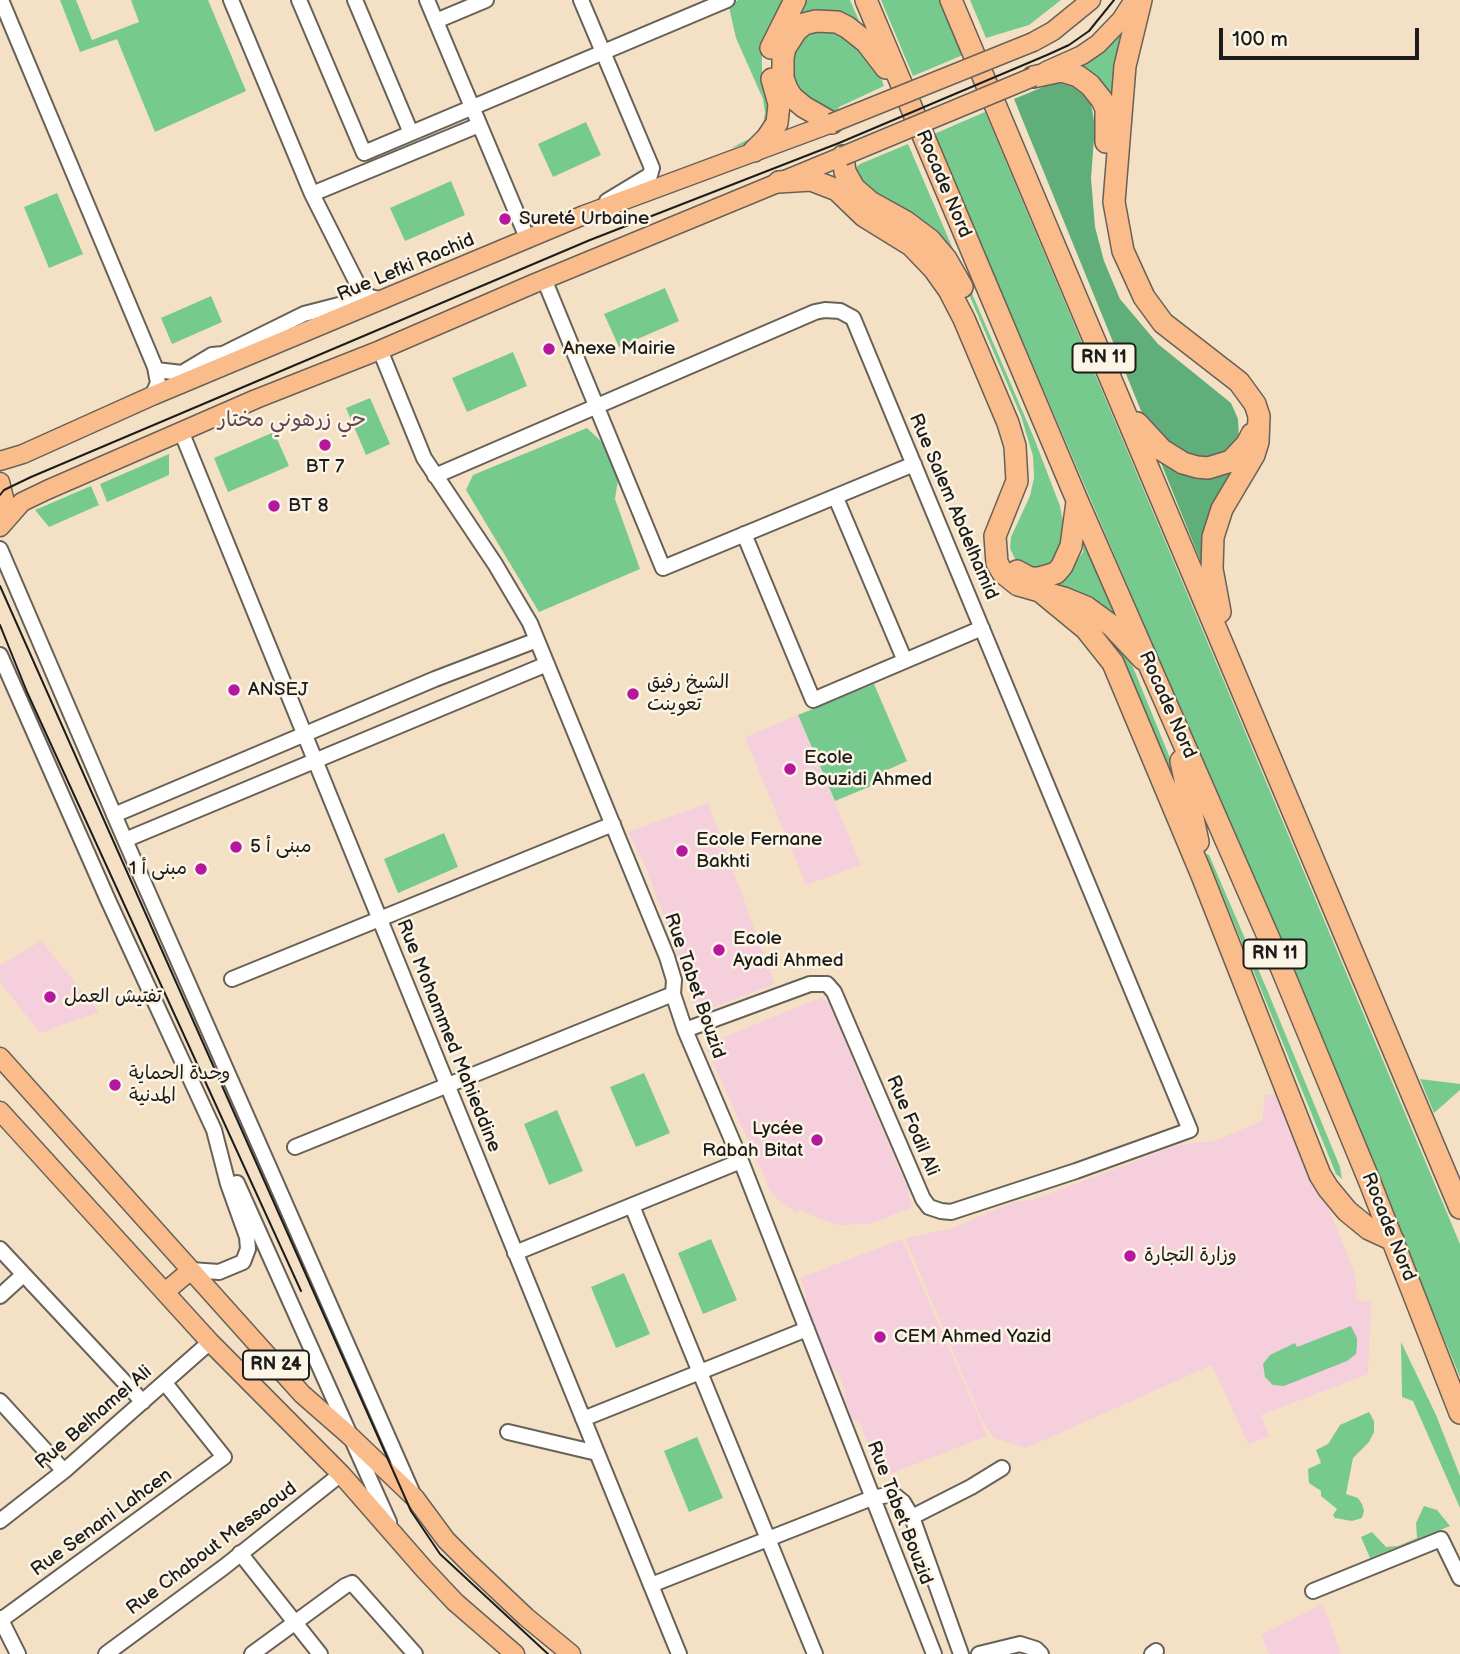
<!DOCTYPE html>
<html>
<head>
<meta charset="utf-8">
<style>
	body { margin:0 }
	#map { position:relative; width:1460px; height:1654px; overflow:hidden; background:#f4e1c5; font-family:"Balsamiq Sans",sans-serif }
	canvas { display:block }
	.scale { position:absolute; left:1219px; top:28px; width:200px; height:32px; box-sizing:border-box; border:4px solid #1c1c1c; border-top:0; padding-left:9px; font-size:21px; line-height:24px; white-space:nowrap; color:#1c1c1c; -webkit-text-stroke:5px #fcf5e5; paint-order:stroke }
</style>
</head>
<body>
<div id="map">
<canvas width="1460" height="1654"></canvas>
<div class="scale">100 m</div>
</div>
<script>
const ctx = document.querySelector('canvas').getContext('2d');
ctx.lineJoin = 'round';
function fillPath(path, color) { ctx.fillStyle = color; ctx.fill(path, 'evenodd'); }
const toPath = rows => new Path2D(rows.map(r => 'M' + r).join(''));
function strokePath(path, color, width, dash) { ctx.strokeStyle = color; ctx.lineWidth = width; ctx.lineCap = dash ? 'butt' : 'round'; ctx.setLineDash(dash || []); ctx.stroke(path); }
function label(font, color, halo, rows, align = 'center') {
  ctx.font = font + ' "Balsamiq Sans","Playpen Sans Arabic",sans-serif'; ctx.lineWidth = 5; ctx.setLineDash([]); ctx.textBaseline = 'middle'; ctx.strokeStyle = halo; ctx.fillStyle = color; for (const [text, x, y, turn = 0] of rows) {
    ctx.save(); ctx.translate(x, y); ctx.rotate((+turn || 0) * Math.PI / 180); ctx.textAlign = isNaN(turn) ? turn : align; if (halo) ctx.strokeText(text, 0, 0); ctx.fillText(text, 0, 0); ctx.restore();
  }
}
const built = toPath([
	[798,715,861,865,806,885,745,737],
	[708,803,775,984,698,1013,647,870,628,832],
	[41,941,99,1012,40,1033,0,982,0,965],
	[822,997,828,1002,905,1183,908,1183,912,1189,907,1192,913,1207,870,1224,837,1225,808,1214,801,1209,796,1213,774,1196,766,1185,767,1182,705,1045],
	[1283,1092,1355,1274,1357,1300,1371,1302,1368,1374,1261,1415,1269,1436,1248,1444,1212,1365,1026,1448,994,1438,983,1423,905,1238,949,1229,1017,1201,1032,1200,1178,1145,1214,1141,1262,1121,1265,1095],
	[902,1239,987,1436,882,1477,859,1422,850,1418,843,1398,845,1391,837,1372,828,1366,804,1307,806,1294,800,1278],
	[1323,1604,1341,1654,1269,1654,1261,1635]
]);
const green = toPath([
	[60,0,76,0,92,40,139,22,131,0,208,0,246,91,155,132,117,39,80,52],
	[738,0,787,0,765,40,762,56,762,72,775,107,760,140,731,148,751,138,763,125,765,113,763,99,736,38,729,7],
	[802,0,850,0,863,30,848,18,778,43],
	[881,0,939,0,963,55,913,76],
	[970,0,1061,0,1029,25,986,38],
	[1129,21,1114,112,1072,67,1104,49],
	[813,25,843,30,880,75,884,86,839,107,834,116,812,106,791,78,793,42],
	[985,112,1460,1244,1460,1377,1280,941,934,134],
	[586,122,601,155,553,177,538,144],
	[908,144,1034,438,1060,506,1066,537,1051,567,1025,568,1015,559,1010,548,1011,537,1030,496,1034,478,1033,456,1021,416,965,285,870,197,854,169,860,164],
	[451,181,465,215,405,241,390,208],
	[57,193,83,254,49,268,24,207],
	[665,288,679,321,619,347,604,314],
	[211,296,222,322,172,344,161,318],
	[513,352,527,386,467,412,452,378],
	[370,398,390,444,366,455,346,408],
	[587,428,604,444,618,480,615,499,640,569,539,612,466,490,473,475],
	[274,432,289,466,228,492,214,458],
	[169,454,169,475,107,502,100,484],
	[91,486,99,505,49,527,35,510],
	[1083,538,1120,626,1044,584,1071,570,1083,552],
	[1112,643,1116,643,1123,650,1133,667,1185,795,1178,804,1109,647],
	[874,684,907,761,874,776,876,784,835,801,798,715],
	[444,833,458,867,398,893,384,859],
	[1206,854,1209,855,1268,992,1340,1167,1342,1179,1336,1174],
	[644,1073,670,1133,636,1147,610,1087],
	[1420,1079,1460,1084,1460,1090,1434,1113],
	[557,1110,583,1171,549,1185,524,1124],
	[711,1239,737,1300,703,1314,678,1253],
	[624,1273,650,1334,616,1348,591,1287],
	[1351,1326,1357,1338,1357,1346,1356,1354,1347,1361,1284,1386,1273,1385,1265,1377,1263,1364,1270,1355,1295,1343,1297,1347],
	[1401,1342,1436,1415,1460,1476,1460,1508,1413,1401,1402,1397],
	[1369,1412,1374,1421,1374,1432,1369,1442,1353,1458,1346,1494,1358,1498,1362,1504,1364,1511,1362,1518,1352,1521,1335,1518,1333,1515,1337,1509,1321,1496,1321,1491,1309,1483,1308,1469,1321,1463,1316,1450,1328,1444,1340,1425],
	[697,1437,723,1498,689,1512,664,1451],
	[1424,1506,1437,1510,1450,1526,1370,1558,1361,1537,1372,1532,1386,1547,1398,1546,1417,1538,1416,1523]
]);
const forest = toPath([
	[1055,82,1077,88,1091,104,1095,126,1091,178,1095,227,1104,261,1120,299,1158,344,1231,403,1238,419,1239,438,1230,453,1216,460,1182,455,1146,423,1014,99],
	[1159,458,1241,464,1205,572]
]);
const minor = toPath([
	[1,0,155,367,158,383,152,396],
	[231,0,312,194,359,287,370,297,385,300],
	[299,0,364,153,727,0],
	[355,0,411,133],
	[427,0,528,240],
	[581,0,652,168,650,175,607,201],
	[436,21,486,0],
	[312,194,479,125],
	[544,279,663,568,914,464],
	[380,350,424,458,495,564,530,623,667,957,674,980,673,994,685,1030,741,1161,934,1654],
	[156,370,182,373,212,355,223,354,304,314,370,297],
	[181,431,679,1654],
	[435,476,815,312,825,310,840,311,853,318,1190,1130,1076,1171,951,1212,941,1211,929,1207,923,1199,834,992,827,984,810,984,685,1030],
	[836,498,905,661],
	[744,534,813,700,982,628],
	[0,549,125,840,413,1494],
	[0,655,108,900,214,1130,228,1184,247,1237,248,1249,243,1262,219,1272,191,1270],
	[114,815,435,679,537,640],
	[125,840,547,664],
	[232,979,613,824],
	[295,1147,673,994],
	[237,1183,389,1522],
	[632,1206,815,1654],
	[0,1249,143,1402],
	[515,1253,741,1161],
	[0,1296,23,1275],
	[0,1401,64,1471],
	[583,1419,807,1329],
	[508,1432,597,1453],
	[912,1517,971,1487,1002,1468],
	[0,1521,64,1471,210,1342],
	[240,1553,320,1654],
	[651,1585,872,1498,893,1494,903,1502,912,1517,961,1654],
	[1313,1591,1441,1539,1460,1578],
	[0,1618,18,1654],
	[1,1620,224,1457,165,1383],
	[106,1654,224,1567,341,1474],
	[252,1654,345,1586,352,1583,415,1654],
	[979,1654,1020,1644,1036,1649,1041,1654],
	[1152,1654,1156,1651]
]);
const major = toPath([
	[1033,42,1053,31,1091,0],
	[1046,71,1082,55,1098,44,1121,20,1134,0],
	[0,461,23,454,152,396,584,215,832,123],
	[0,482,6,506,1,524],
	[0,527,22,502,47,490,256,399,380,350,533,284,843,156],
	[0,1057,302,1394,350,1436,415,1498,446,1540,470,1564,526,1617,571,1654],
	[0,1111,210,1342,341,1474,424,1569,455,1602,515,1654],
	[165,1292,191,1270]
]);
const highway = toPath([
	[866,0,1077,500,1274,950,1369,1180,1460,1413],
	[951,0,1460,1208],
	[1141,0,1125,66,1114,202,1123,251,1144,297,1163,323,1239,382,1255,404,1259,416,1258,442,1254,455,1222,509,1213,537,1212,569,1220,612],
	[771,48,795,0],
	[1033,77,1061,71,1078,76,1090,85,1102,100,1106,109,1106,142],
	[832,123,804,107,792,97,787,89,783,78,783,58,785,48,796,31,804,24,816,21,837,22,847,27,866,42,886,68],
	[754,151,767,138,777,123,779,104,772,79],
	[843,156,845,172,854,188,870,202,906,222,930,240,946,259,962,287],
	[779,182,811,180,837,190,864,216,911,245,934,269,949,290,964,319,1008,423,1015,446,1017,481,995,536,997,563,1003,573,1018,585,1064,598,1086,607,1112,626,1143,659],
	[1137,423,1162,450,1183,463,1197,467,1208,468,1231,461,1247,444,1252,434],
	[1017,571,1030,578,1039,578,1056,573,1062,566,1071,546,1077,502],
	[1041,592,1086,629,1113,663,1201,873,1320,1175,1328,1188,1347,1211,1369,1229,1393,1240],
	[1181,761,1198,842]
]);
const tram = toPath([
	[0,495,4,490,31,477,590,240,839,143,1047,55,1069,45,1089,31,1114,0],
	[0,586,411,1511,440,1554,548,1654],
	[0,625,27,692,301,1291]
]);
const majorBridge = toPath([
	[832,123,1033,42],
	[843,156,1033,77]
]);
const markers = [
	[505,219,7,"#b5179e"],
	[549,349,7,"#b5179e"],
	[325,445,7,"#b5179e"],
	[274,506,7,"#b5179e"],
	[234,690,7,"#b5179e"],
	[633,694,7,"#b5179e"],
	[790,769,7,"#b5179e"],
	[236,847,7,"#b5179e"],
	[682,851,7,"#b5179e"],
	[201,869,7,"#b5179e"],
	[719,950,7,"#b5179e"],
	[50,997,7,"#b5179e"],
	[115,1085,7,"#b5179e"],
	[817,1140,7,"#b5179e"],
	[1130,1256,7,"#b5179e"],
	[880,1337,7,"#b5179e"]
];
const shields = [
	[1104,358,63],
	[1275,954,63],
	[276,1365,66]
];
const shieldNames = [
	["RN 11",1104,358],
	["RN 11",1275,954],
	["RN 24",276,1365]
];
const streetNames = [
	["Rocade Nord",943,184,67],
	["Rue Lefki Rachid",406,268,-23],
	["Rue Salem Abdelhamid",953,507,67],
	["Rocade Nord",1167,705,66],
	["Rue Tabet Bouzid",694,986,71],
	["Rue Mohammed Mahieddine",448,1036,68],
	["Rue Fodil Ali",912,1126,67],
	["Rocade Nord",1388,1227,68],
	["Rue Belhamel Ali",94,1418,-41],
	["Rue Tabet Bouzid",899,1513,69],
	["Rue Senani Lahcen",102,1523,-36],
	["Rue Chabout Messaoud",212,1549,-37]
];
const poiNames = [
	["Sureté Urbaine",519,219],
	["Anexe Mairie",563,349],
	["BT 7",325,467,"center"],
	["BT 8",288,506],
	["الشيخ رفيق",647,683],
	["تعوينت",647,705],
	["ANSEJ",248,690],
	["Ecole",804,758],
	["Bouzidi Ahmed",804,780],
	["Ecole Fernane",696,840],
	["Bakhti",696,862],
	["مبنى أ 5",250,847],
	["مبنى أ 1",187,869,"right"],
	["Ecole",733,939],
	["Ayadi Ahmed",733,961],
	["تفتيش العمل",64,997],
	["وحدة الحماية",129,1074],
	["المدنية",129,1096],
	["Lycée",803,1129,"right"],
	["Rabah Bitat",803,1151,"right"],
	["وزارة التجارة",1144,1256],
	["CEM Ahmed Yazid",894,1337]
];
const neighbourhoodNames = [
	["حي زرهوني مختار",292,421]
];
fillPath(built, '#f5cfdb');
fillPath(green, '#76ca8e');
fillPath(forest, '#60ae79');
strokePath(minor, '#686157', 18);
strokePath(major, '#686157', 21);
strokePath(highway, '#686157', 24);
strokePath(minor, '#fff', 14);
strokePath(major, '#fabc8b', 18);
strokePath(highway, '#fabc8b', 21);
strokePath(tram, '#1c1c1c', 2);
strokePath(majorBridge, '#686157', 21, []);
strokePath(majorBridge, '#fabc8b', 18);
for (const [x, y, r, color] of markers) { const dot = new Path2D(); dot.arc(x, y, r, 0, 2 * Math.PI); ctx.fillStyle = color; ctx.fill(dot); strokePath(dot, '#fcf5e5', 2.5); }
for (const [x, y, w] of shields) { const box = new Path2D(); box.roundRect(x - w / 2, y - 14.5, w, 29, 5); ctx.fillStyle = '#fcf5e5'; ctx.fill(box); strokePath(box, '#1c1c1c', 2); }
label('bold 18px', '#1c1c1c', null, shieldNames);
label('19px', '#1c1c1c', '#fcf5e5', streetNames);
label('19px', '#1c1c1c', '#fcf5e5', poiNames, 'left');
label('21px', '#614552', '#fcf5e5', neighbourhoodNames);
</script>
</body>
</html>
